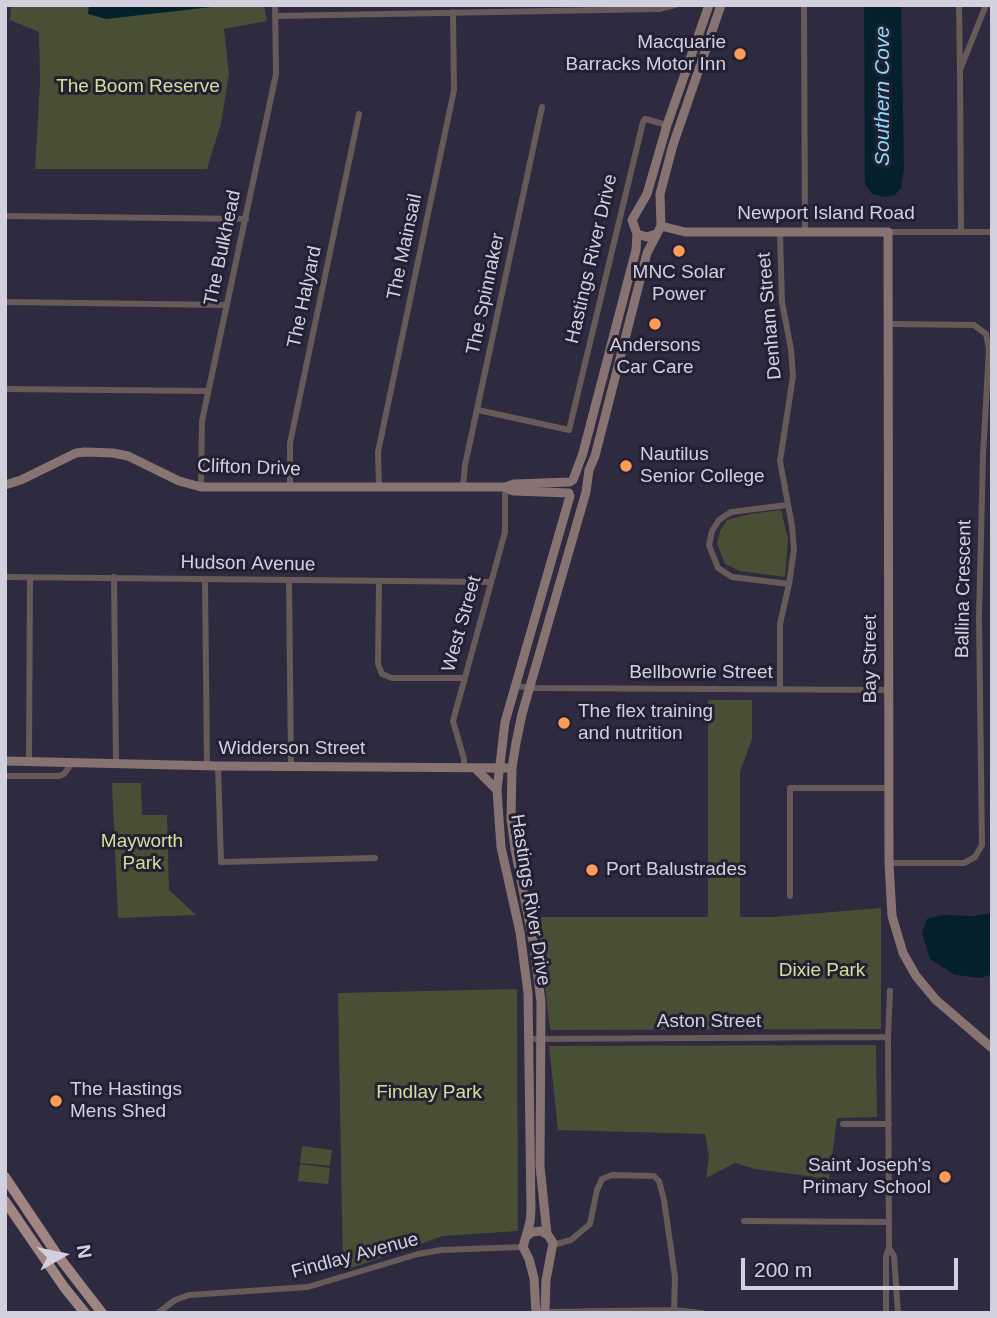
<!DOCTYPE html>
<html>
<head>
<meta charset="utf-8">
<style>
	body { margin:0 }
	#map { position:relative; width:997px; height:1318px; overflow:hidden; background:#2e2a3f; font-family:Arial,sans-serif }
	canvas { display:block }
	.frame { position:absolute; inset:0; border:7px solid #d3d0de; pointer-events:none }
	.north { position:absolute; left:28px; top:1220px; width:70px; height:70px; -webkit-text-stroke:5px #242034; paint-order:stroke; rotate:81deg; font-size:19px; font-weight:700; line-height:28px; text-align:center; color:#d3d0de }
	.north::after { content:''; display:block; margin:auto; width:24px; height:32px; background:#d3d0de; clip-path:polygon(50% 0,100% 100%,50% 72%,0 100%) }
	.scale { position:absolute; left:741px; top:1258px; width:217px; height:32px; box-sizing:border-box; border:4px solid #d3d0de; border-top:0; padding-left:9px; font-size:21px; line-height:24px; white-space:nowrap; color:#d3d0de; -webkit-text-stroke:5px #242034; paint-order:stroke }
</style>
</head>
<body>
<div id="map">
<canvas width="997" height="1318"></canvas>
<div class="frame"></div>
<div class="north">N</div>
<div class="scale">200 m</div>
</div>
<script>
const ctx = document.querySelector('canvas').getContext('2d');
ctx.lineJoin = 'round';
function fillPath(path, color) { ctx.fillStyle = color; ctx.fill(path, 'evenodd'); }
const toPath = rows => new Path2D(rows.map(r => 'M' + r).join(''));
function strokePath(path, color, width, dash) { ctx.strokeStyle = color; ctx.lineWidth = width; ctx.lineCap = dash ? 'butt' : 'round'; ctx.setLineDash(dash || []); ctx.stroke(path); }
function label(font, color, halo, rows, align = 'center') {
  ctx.font = font + ' Arial,sans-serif'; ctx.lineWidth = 6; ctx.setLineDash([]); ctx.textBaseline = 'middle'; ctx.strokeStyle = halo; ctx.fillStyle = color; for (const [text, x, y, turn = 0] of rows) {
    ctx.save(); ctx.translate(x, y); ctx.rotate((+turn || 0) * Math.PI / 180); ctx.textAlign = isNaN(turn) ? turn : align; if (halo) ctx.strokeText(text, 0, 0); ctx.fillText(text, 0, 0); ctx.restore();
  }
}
const green = toPath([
	[11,5,264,5,267,21,224,29,229,74,221,123,207,169,35,169,40,82,39,32,10,20],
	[781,510,788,539,785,577,740,571,725,564,717,544,720,531,727,520,750,514],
	[708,700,752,700,752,739,740,772,740,917,773,917,881,908,881,1029,550,1030,537,917,708,917],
	[112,783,141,783,142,815,167,815,169,890,196,915,118,918],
	[517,989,518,1231,443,1236,343,1271,338,993],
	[876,1045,877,1117,837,1118,829,1179,755,1169,735,1163,706,1178,709,1157,705,1134,558,1130,549,1046],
	[302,1146,332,1150,330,1166,300,1163],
	[300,1164,330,1168,328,1184,298,1181]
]);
const water = toPath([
	[89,5,229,5,106,19,88,14],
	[864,5,901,5,904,168,901,188,895,195,885,197,872,194,865,184],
	[992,913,992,974,981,978,955,975,930,959,922,933,927,919,942,915,973,916]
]);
const street = toPath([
	[804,5,805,232],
	[959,5,960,70,986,5],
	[276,16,659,9,675,5],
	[960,70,961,232],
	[5,216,246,219],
	[888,232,992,232],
	[5,302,227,305],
	[889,324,974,325,986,334,989,349,983,456,979,617,982,845,975,857,964,863,889,863],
	[5,389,208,391],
	[478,410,569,430,643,122,645,119,667,125],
	[201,487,202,421,276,74,275,5],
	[290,487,290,443,359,114],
	[379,487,378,452,454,90,453,12],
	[463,487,465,465,542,107],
	[787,505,731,512,719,520,712,531,709,545,718,568,732,577,789,584],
	[5,577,491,582],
	[114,577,116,763],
	[205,580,207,766],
	[289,580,291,766],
	[379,581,378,664,382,674,392,678,463,678],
	[515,686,535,688,888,690],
	[780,688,780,624,789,584,794,550,792,526,780,461,793,376,791,349,782,302,780,232],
	[29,762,30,577],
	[218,766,221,862,375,858],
	[464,768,464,759,453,721,505,532,505,487],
	[5,776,59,776,64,774,72,763],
	[790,896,790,788,889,788],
	[530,1039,888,1037],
	[843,1124,889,1124],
	[744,1221,889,1222],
	[553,1245,571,1240,590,1224,597,1190,602,1179,612,1175,654,1176,659,1181,664,1200,675,1277,674,1310],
	[889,1248,894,1256,898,1313],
	[545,1312,674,1310,702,1313],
	[158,1313,175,1300,189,1295,308,1287,418,1254,441,1250,523,1247],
	[886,1313,886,1256,889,1248,888,1037,890,991]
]);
const secondary = toPath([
	[661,226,685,232,888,232,889,863,892,916,903,953,916,976,936,1000,992,1048],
	[656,234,647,237,637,234,632,220,647,194,667,125,709,5],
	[573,480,583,453,636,250,637,234],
	[5,485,21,480,76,453,85,452,113,453,128,456,179,481,201,487,505,487,514,484,570,482],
	[505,487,513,491,569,493],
	[5,761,218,766,512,768],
	[475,768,497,790],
	[547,1234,540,1166,541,1002,534,946,515,849,511,819,512,768,516,743,522,714,586,492,589,470,595,456,647,253,661,226,660,194,673,145,721,5],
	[527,1236,532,1232,541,1231,548,1235,553,1243,546,1280,545,1313],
	[536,1313,534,1278,529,1259,523,1247,530,1222,531,1210,528,993,520,932,501,847,497,790,505,722,570,496]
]);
const primary = toPath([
	[5,1177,58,1256,102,1313],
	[5,1201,64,1287,85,1313]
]);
const markers = [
	[740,54,7,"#fd9c56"],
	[679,251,7,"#fd9c56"],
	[655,324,7,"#fd9c56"],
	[626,466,7,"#fd9c56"],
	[564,723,7,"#fd9c56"],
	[592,870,7,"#fd9c56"],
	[56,1101,7,"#fd9c56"],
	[945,1177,7,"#fd9c56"]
];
const poiNames = [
	["Macquarie",726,43,"right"],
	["Barracks Motor Inn",726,65,"right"],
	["MNC Solar",679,273,"center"],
	["Power",679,295,"center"],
	["Andersons",655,346,"center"],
	["Car Care",655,368,"center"],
	["Nautilus",640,455],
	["Senior College",640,477],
	["The flex training",578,712],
	["and nutrition",578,734],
	["Port Balustrades",606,870],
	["The Hastings",70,1090],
	["Mens Shed",70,1112],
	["Saint Joseph's",931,1166,"right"],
	["Primary School",931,1188,"right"]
];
const parkNames = [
	["The Boom Reserve",138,87],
	["Mayworth",142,842],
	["Park",142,864],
	["Dixie Park",822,971],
	["Findlay Park",429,1093]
];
const streetNames = [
	["Newport Island Road",826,214],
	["The Mainsail",405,247,-78],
	["The Bulkhead",223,248,-78],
	["Hastings River Drive",592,259,-77],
	["The Spinnaker",486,294,-78],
	["The Halyard",305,297,-78],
	["Denham Street",770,316,-95],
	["Clifton Drive",249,468,2],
	["Hudson Avenue",248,564,1],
	["Ballina Crescent",964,589,-89],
	["West Street",462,624,-74],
	["Bay Street",871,659,-90],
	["Bellbowrie Street",701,673],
	["Widderson Street",292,749],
	["Hastings River Drive",530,900,81],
	["Aston Street",709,1022],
	["Findlay Avenue",355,1256,-15]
];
const waterNames = [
	["Southern Cove",883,96,-90]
];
fillPath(green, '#494f34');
fillPath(water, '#04212b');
strokePath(street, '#675a59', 6);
strokePath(secondary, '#877371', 9);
strokePath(primary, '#a08683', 10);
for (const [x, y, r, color] of markers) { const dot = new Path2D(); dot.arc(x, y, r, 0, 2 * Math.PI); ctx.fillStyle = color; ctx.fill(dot); strokePath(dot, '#242034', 2.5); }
label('19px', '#d3d0de', '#242034', poiNames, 'left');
label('19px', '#d0e098', '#242034', parkNames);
label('19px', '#d3d0de', '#242034', streetNames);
label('italic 21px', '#87defe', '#242034', waterNames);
</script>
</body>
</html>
